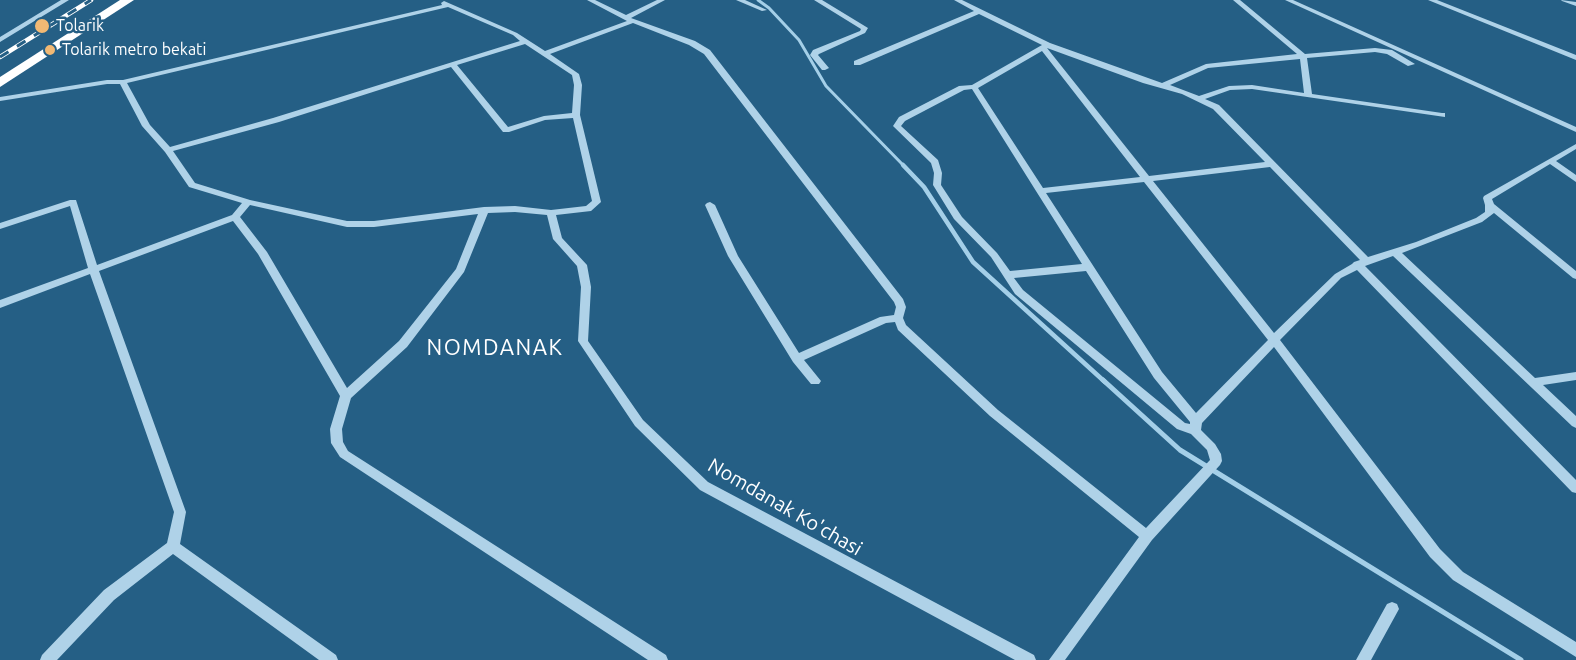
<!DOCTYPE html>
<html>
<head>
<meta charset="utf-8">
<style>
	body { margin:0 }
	canvas { display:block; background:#255f85 }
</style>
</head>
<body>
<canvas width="1576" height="660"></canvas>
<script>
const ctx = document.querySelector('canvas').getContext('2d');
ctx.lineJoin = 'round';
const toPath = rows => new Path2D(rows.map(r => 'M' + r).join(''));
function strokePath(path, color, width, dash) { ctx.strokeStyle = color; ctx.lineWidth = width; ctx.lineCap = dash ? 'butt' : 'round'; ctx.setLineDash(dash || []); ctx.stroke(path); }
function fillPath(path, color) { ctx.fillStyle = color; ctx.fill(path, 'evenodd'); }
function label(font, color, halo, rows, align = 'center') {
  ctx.font = font + ' Ubuntu,sans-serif'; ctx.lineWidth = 5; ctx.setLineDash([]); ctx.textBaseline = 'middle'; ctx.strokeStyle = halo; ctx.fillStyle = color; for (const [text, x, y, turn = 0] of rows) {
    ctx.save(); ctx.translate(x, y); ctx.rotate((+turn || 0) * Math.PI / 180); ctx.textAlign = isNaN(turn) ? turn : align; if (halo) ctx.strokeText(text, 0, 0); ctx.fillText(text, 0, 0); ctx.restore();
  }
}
const streamFar2 = toPath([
	[758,0,769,8,799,40,826,86,904,166]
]);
const streamFar1 = toPath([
	[903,165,924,187,973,262,1105,382]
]);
const stream = toPath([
	[1103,380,1180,450,1521,660]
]);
const minor = toPath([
	[61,0,69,0,0,42,0,37,61,0],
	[587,0,595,0,626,15,657,0,665,0,631,18,695,41,710,50,903,299,906,307,903,318,906,325,998,410,1146,528,1210,460,1207,450,1191,434,1177,429,1015,294,991,257,954,219,933,185,934,173,931,163,893,126,899,117,959,86,972,85,1042,45,979,14,860,65,854,65,854,61,974,11,954,0,962,0,1050,43,1162,83,1206,64,1297,54,1233,0,1240,0,1305,54,1375,48,1392,50,1415,64,1408,66,1387,54,1375,52,1307,58,1312,94,1442,113,1445,113,1445,117,1252,89,1230,90,1205,99,1219,105,1368,257,1416,242,1476,218,1485,212,1485,205,1483,198,1484,196,1576,144,1576,149,1556,161,1576,175,1576,182,1550,164,1492,199,1494,204,1576,271,1576,279,1573,278,1494,213,1482,222,1402,253,1535,378,1576,372,1576,380,1543,385,1576,416,1576,428,1572,426,1393,256,1365,266,1576,480,1576,493,1572,492,1357,270,1341,278,1280,340,1440,549,1463,572,1576,642,1576,657,1453,580,1430,557,1274,347,1202,423,1201,430,1215,444,1221,454,1222,461,1220,465,1152,540,1065,660,1049,660,1139,537,990,416,898,330,895,322,886,323,804,360,821,381,819,384,811,384,793,362,728,256,705,205,707,203,710,202,715,205,738,256,799,353,880,317,894,315,896,307,894,302,704,54,689,45,633,23,550,54,579,74,582,85,580,115,601,202,591,211,556,215,562,238,587,265,591,287,588,341,643,420,708,482,1034,655,1036,660,1015,660,700,490,635,426,578,341,581,287,577,266,553,239,547,215,515,212,488,213,464,272,407,347,351,398,342,429,343,442,348,451,666,655,668,660,648,660,340,457,331,443,330,429,340,396,258,254,233,221,99,271,186,512,180,544,336,655,338,660,319,660,173,554,114,600,57,660,40,660,42,655,104,590,167,543,174,512,90,274,0,308,0,300,88,268,70,206,0,229,0,223,70,200,76,200,97,265,232,215,242,203,189,187,165,152,142,126,120,84,107,84,0,101,0,97,107,80,123,80,442,5,441,3,444,1,517,33,545,51,627,21,587,0],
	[448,7,513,35,520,41,273,118,170,147,150,125,127,83,448,7],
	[525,44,572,75,574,85,572,113,544,116,508,127,457,65,525,44],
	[1047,48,1143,83,1182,94,1213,109,1265,162,1149,176,1047,48],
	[1042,51,1140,177,1043,188,978,88,1042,51],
	[1300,59,1304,93,1252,85,1229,86,1199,96,1170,85,1208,68,1300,59],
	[451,67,503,132,509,132,545,120,573,118,592,201,586,206,551,210,515,206,484,207,374,221,347,221,250,200,195,183,173,151,279,122,451,67],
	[972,89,1036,191,1082,264,1010,271,997,253,962,217,941,185,942,173,938,160,901,126,905,121,964,90,972,89],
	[1270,167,1360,260,1354,262,1352,264,1335,274,1274,333,1153,181,1270,167],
	[1144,182,1268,340,1196,413,1162,372,1046,193,1144,182],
	[250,205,347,227,374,227,478,214,456,269,399,341,347,388,267,252,240,217,250,205],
	[1086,271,1154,378,1190,422,1190,424,1185,423,1023,290,1014,278,1086,271],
	[736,0,745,0,767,10,762,11,736,0],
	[814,0,822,0,868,28,865,33,819,54,818,55,829,68,825,70,822,70,810,55,813,50,860,31,861,29,814,0],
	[1285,0,1293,0,1576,127,1576,132,1285,0],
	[1428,0,1437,0,1576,55,1576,60,1428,0],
	[1561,0,1576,2,1576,6,1562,1,1561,0],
	[1392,602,1397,604,1399,609,1371,660,1356,660,1387,604,1392,602]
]);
const highway = toPath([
	[120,0,134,0,0,87,0,77,120,0]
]);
const rail = toPath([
	[0,57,91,0]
]);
const markers = [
	[42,26,8,"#f1b974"],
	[50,50,6,"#f1b974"]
];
const farPoinames = [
	["Tolarik",56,26],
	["Tolarik metro bekati",62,50]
];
const streetNames = [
	["Nomdanak Ko'chasi",785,507,30]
];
const quarterNames = [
	["NOMDANAK",495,348]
];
strokePath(streamFar2, '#a4cfe8', 3);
strokePath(streamFar1, '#a4cfe8', 4.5);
strokePath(stream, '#a4cfe8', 5);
fillPath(minor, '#afd2e8');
fillPath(highway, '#fff');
strokePath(rail, '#fff', 4.5);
strokePath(rail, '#255f85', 3, [10]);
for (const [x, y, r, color] of markers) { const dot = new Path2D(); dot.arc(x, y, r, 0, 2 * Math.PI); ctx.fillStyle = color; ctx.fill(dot); strokePath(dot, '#255f85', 2); }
label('16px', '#fff', '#255f85', farPoinames, 'left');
label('20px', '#fff', '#255f85', streetNames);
ctx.letterSpacing = '1.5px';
label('22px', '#fff', '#255f85', quarterNames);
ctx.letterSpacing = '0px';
</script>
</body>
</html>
